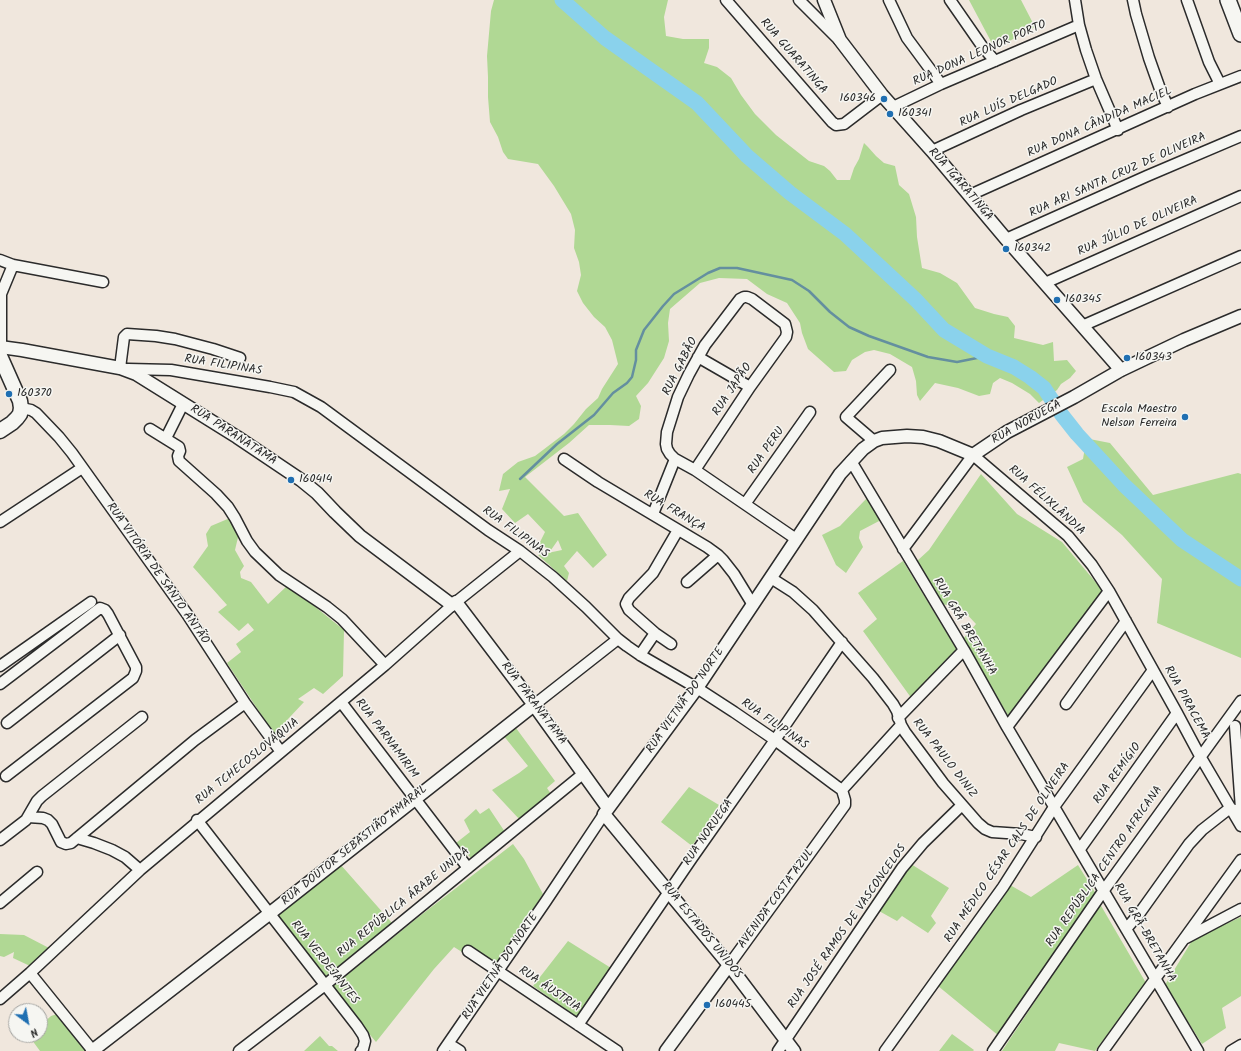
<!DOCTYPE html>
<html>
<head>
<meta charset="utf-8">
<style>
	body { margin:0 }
	#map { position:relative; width:1241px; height:1051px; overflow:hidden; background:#f0e7dd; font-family:Kalam,sans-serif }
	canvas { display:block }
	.north { position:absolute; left:8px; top:1003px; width:40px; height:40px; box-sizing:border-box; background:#f6f6f2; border:1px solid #a5a5a2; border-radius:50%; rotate:148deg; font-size:11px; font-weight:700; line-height:16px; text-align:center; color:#2b2b2b }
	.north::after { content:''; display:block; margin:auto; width:14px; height:18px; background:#1f6fb2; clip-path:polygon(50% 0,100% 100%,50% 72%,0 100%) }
</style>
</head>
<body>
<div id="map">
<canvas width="1241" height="1051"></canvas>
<div class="north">N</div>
</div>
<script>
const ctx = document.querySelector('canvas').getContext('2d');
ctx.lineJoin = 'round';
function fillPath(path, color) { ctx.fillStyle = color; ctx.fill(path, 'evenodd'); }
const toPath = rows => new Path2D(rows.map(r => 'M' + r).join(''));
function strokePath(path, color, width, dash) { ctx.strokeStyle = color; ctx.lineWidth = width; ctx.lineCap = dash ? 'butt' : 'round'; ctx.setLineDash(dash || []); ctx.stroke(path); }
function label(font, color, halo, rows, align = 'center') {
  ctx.font = font + ' Kalam,sans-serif'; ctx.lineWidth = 3; ctx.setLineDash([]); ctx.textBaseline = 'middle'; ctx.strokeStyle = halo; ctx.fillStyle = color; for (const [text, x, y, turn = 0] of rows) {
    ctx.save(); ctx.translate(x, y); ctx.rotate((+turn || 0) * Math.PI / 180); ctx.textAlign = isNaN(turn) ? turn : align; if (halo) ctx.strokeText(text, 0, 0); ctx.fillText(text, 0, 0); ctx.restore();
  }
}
const green = toPath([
	[494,0,668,0,664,17,666,36,683,39,709,39,709,48,704,63,717,67,731,78,741,95,755,114,776,135,809,161,824,166,830,171,837,180,850,180,854,168,859,159,864,143,868,147,876,156,884,163,895,166,899,185,909,194,916,217,917,237,922,268,940,273,957,283,975,308,994,314,1008,317,1015,326,1014,338,1043,345,1053,342,1054,361,1067,360,1076,371,1070,378,1061,384,1057,390,1039,403,1030,394,1012,383,1000,378,993,383,990,394,979,396,958,388,935,383,920,401,917,395,916,381,912,367,890,354,874,350,865,352,852,360,846,371,834,372,808,349,802,333,800,323,787,303,767,294,747,279,719,278,700,283,670,309,668,323,669,341,664,358,648,383,636,396,641,406,639,419,629,426,610,425,589,425,569,443,525,477,564,516,578,513,607,555,593,568,577,551,564,566,569,573,567,581,538,555,562,550,558,540,551,550,539,544,545,532,528,514,515,523,502,509,510,489,499,491,503,474,518,462,535,456,564,434,574,424,586,409,598,398,602,389,618,364,612,340,605,327,594,317,583,303,577,291,581,275,579,262,574,248,575,230,571,214,554,186,538,164,508,159,503,152,498,137,490,122,488,97,488,77,487,56,491,11],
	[969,0,1021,0,1035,27,995,49],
	[1047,399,1074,436,1110,443,1153,495,1238,473,1241,474,1241,658,1157,623,1162,579,1122,535,1083,502,1067,467,1083,459,1085,447,1074,437],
	[981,474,1017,514,1062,542,1103,591,1009,717,963,639,976,624,961,608,942,604,917,561,929,550],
	[867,498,881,520,860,531,859,538,863,547,846,573,836,565,822,535,840,526],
	[230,518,239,533,235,550,244,566,240,572,241,578,251,582,268,604,288,585,344,630,343,676,323,694,314,688,298,699,304,702,274,734,227,663,241,652,236,644,254,630,248,623,239,631,218,612,227,605,193,567,208,546,206,534,211,526],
	[903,561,957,650,912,699,863,631,877,619,858,593],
	[516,728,555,781,547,788,551,794,520,820,492,790,519,773,528,766,503,735],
	[689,787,719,805,692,846,661,822],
	[489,808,505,832,472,859,456,843,470,832,464,820,476,809,480,814],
	[513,844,524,859,543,894,492,971,454,947,434,969,376,1042,331,988,416,919],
	[340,864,392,923,327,977,276,917],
	[911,864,949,888,931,916,936,923,928,933,902,916,897,921,879,911],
	[1078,865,1096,894,999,1036,938,986,1010,885,1031,897],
	[1100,904,1146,983,1095,1051,1059,1043,1055,1051,1002,1051],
	[1241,917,1241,996,1222,1008,1226,1028,1202,1044,1165,985,1193,939],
	[0,934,24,935,49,948,30,966,13,958,14,952,4,957,0,956],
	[568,941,611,968,577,1017,533,986],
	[57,1014,87,1050,85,1051,40,1051,29,1036,30,1035,40,1035,40,1026,51,1016],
	[952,1034,974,1050,973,1051,939,1051],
	[320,1036,329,1046,332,1046,338,1051,304,1051]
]);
const stream = toPath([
	[520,479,557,444,594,415,613,393,627,383,632,377,636,360,636,350,644,330,663,306,674,294,708,273,720,268,737,268,792,280,809,291,830,312,849,327,869,336,928,357,957,362,987,356]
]);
const river = toPath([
	[562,0,605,38,697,103,747,156,790,193,845,234,916,300,944,330,987,356,1014,367,1030,377,1044,388,1062,415,1077,434,1124,485,1182,540,1241,579]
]);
const minor = toPath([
	[726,0,832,122,836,125,844,124,882,95],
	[799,0,839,40],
	[889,0,907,38,941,84],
	[950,0,982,46,995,61],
	[1075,0,1079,25,1086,50,1096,79,1118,130],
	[1133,0,1136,14,1149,58,1160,89,1168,107],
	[1187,0,1209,62,1220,84],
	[893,107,941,84,1079,25],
	[932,151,1021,110,1096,79],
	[970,195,1195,94,1241,76],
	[1006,239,1147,176,1241,136],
	[0,260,13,265,103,282],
	[1045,283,1241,196],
	[1082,326,1241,256],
	[1,347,1,294,13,265],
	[698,357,750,387],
	[120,368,124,337,127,334,156,336,175,339,213,349,240,358],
	[128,369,171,370,270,387,294,392,321,407,488,530,520,551,553,577,586,607,618,639,627,646,640,655,697,688,734,712,775,740,835,785,842,790,845,800,845,805,729,965],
	[21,408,31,410,36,413,59,437,72,453,187,614,245,703,281,752],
	[150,429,179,447,180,451,178,456,179,461,216,494,228,507,235,518,247,541,255,552,279,575,327,607,342,619,385,665],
	[166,438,183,404],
	[874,441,846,417,890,370],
	[564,459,598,482,707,547,718,555,723,560,734,574,753,605],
	[851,461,964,650,1007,727,1198,1051],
	[695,470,750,387,786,337,787,332,785,324,752,299,747,297,744,297,740,299,705,345,689,374,678,397,667,432,666,444,667,449,670,454,675,459,695,470,796,539],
	[745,504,810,412],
	[653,514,675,459],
	[0,522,82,468],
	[903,549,973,455,1068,536,1092,565,1109,591,1177,713,1200,756,1241,826],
	[771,578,793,592,813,610,873,678,893,704,897,711,901,725,905,732,943,783,978,823,985,829,992,832,1021,834,1036,837],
	[687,582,718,555],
	[671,644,655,633,629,610,626,604,629,598,653,573,678,530],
	[640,655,655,633],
	[0,666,91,602],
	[0,684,100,608,105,610,108,614,136,667,136,671,133,678,6,776],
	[341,702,468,868],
	[1066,704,1126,621],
	[534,705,618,639],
	[898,718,964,650],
	[7,723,120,635],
	[1235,726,1241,809],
	[1007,727,1109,591],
	[842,790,901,725],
	[28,817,43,818,48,820,52,824,61,842,66,844,71,843,195,740,245,703],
	[197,820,357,1026,363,1035,365,1041,363,1049,361,1051],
	[77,838,94,843,112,850,125,857,140,870],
	[0,840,26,820,37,801,42,796,142,717],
	[1080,849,1177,713],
	[0,903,37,872],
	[1126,929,1139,914,1189,844,1202,830,1230,808,1241,813],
	[1186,938,1241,909],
	[468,951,617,1051],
	[30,973,93,1051],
	[0,999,30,973,140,870,385,665,456,602,520,551],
	[578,1025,692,858,775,740,842,642],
	[449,1044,460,1051],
	[239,1051,325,985,584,773],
	[443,1051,546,901,604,814],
	[778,1051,902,868,923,843,962,805],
	[885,1051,1003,887,1054,807,1153,670],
	[993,1051,1104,890,1241,701],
	[1103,1051,1241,860],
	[1231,1051,1241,1045]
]);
const tertiary = toPath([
	[824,0,840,40,882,95,932,151,1006,239,1121,370],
	[0,347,22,350,120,368,136,374,237,437,301,480,317,493,335,512,360,536,452,605],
	[456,602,534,705,608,808],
	[92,1051,269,914,534,705],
	[666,1051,729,965],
	[794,1051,729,965,604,814,697,688,840,474,863,449,874,441,882,438,907,436,923,437,939,441,973,455,1007,432,1074,397,1121,370,1184,340,1241,316]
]);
const secondary = toPath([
	[0,356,20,401,21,408,20,414,17,418,12,423,0,431]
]);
const primary = toPath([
	[1228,0,1241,34]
]);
const markers = [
	[884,99,4,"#1f6fb2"],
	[890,114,4,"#1f6fb2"],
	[1006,249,4,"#1f6fb2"],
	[1057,300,4,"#1f6fb2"],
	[1127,358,4,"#1f6fb2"],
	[9,394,4,"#1f6fb2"],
	[1185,417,4,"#1f6fb2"],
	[291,480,4,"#1f6fb2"],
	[707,1005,4,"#1f6fb2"]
];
const streetNames = [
	["RUA DONA LEONOR PORTO",980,54,-24],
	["RUA GUARATINGA",793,57,49],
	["RUA LUÍS DELGADO",1009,103,-24],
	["RUA DONA CÂNDIDA MACIEL",1100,123,-24],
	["RUA ARI SANTA CRUZ DE OLIVEIRA",1118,176,-24],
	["RUA IGARATINGA",960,185,49],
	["RUA JÚLIO DE OLIVEIRA",1138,227,-24],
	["RUA FILIPINAS",223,366,9],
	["RUA GABÃO",681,367,-63],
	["RUA JAPÃO",733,390,-56],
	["RUA NORUEGA",1027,423,-29],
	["RUA PARANATAMA",233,436,33],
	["RUA PERU",767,451,-55],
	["RUA FÉLIXLÂNDIA",1046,501,42],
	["RUA FRANÇA",674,512,31],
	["RUA FILIPINAS",515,533,36],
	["RUA VITÓRIA DE SANTO ANTÃO",157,574,55],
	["RUA GRÃ BRETANHA",964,627,59],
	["RUA VIETNÃ DO NORTE",686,701,-55],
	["RUA PIRACEMA",1186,703,61],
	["RUA PARANATAMA",533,704,53],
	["RUA FILIPINAS",774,725,35],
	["RUA PARNAMIRIM",386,739,53],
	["RUA PAULO DINIZ",944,759,52],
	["RUA TCHECOSLOVÁQUIA",248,762,-39],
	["RUA REMÍGIO",1118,774,-54],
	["RUA NORUEGA",709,833,-55],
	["RUA DOUTOR SEBASTIÃO AMARAL",355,846,-39],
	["RUA MÉDICO CÉSAR CALS DE OLIVEIRA",1008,853,-56],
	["RUA REPÚBLICA CENTRO AFRICANA",1105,867,-55],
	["AVENIDA COSTA AZUL",777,899,-54],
	["RUA REPÚBLICA ÁRABE UNIDA",404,903,-39],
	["RUA JOSÉ RAMOS DE VASCONCELOS",848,927,-55],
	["RUA ESTADOS UNIDOS",701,931,51],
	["RUA GRÃ-BRETANHA",1144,933,60],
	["RUA VERDEJANTES",324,963,52],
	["RUA VIETNÃ DO NORTE",501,967,-56],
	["RUA ÁUSTRIA",549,990,34]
];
const poiNames = [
	["160346",876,99,"right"],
	["160341",898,114],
	["160342",1014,249],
	["160345",1065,300],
	["160343",1135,358],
	["160370",17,394],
	["Escola Maestro",1177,410,"right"],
	["Nelson Ferreira",1177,424,"right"],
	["160414",299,480],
	["160445",715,1005]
];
fillPath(green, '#b0d894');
strokePath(stream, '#648f9f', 2.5);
strokePath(river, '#8ad2ec', 15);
strokePath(minor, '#2b2b2b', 13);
strokePath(tertiary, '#2b2b2b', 15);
strokePath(secondary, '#2b2b2b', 17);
strokePath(primary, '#2b2b2b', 18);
strokePath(minor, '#f6f6f2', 10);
strokePath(tertiary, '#f6f6f2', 12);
strokePath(secondary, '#f6f6f2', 14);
strokePath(primary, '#f6f6f2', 15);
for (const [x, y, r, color] of markers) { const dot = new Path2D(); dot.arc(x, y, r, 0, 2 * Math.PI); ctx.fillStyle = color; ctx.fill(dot); strokePath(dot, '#f6f6f2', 1.5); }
label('12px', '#2b2b2b', '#f6f6f2', streetNames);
label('12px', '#2b2b2b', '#f6f6f2', poiNames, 'left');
</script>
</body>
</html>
